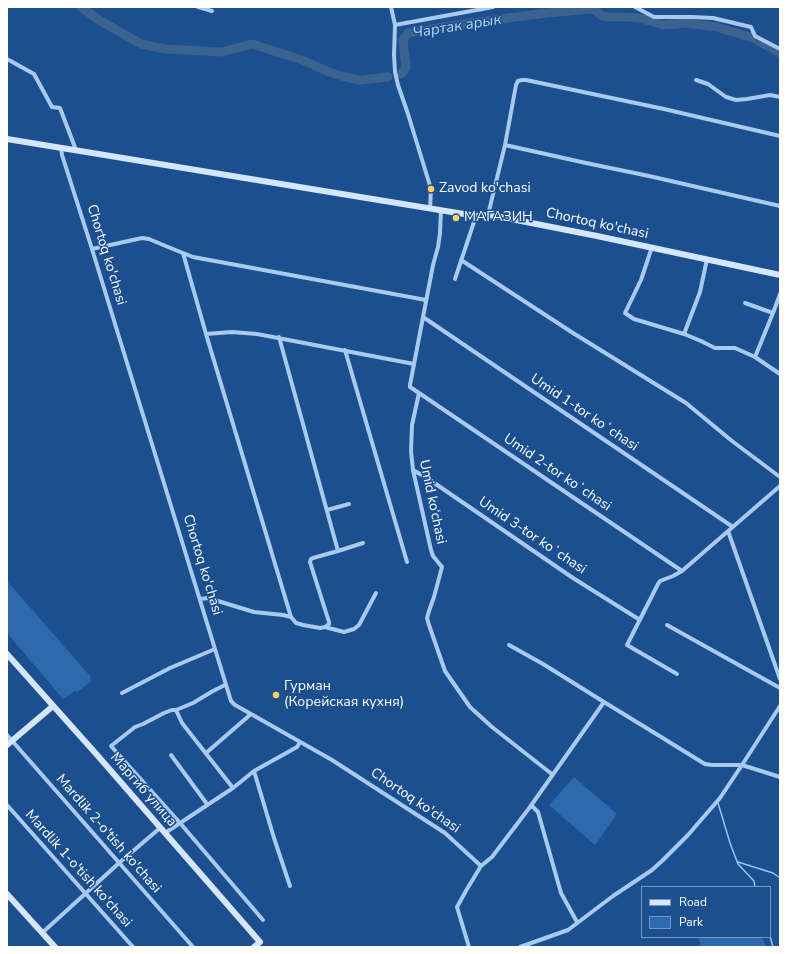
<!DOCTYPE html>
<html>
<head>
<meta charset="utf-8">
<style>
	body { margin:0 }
	#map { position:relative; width:787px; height:954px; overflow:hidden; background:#1b4f8f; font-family:"Nunito Sans",sans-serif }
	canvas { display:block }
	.frame { position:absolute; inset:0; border:8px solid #fff; pointer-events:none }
	.legend { position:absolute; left:641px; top:886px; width:130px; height:52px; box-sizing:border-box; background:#1b4f8f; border:1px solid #7695bc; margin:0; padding:5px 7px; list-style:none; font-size:12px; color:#fff }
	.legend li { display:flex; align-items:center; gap:8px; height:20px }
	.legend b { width:20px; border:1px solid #7695bc }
</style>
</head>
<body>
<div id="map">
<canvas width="787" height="954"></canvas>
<div class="frame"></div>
<ul class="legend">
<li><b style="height:5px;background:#d6e6fa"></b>Road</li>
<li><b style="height:11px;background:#2e69ad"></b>Park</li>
</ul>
</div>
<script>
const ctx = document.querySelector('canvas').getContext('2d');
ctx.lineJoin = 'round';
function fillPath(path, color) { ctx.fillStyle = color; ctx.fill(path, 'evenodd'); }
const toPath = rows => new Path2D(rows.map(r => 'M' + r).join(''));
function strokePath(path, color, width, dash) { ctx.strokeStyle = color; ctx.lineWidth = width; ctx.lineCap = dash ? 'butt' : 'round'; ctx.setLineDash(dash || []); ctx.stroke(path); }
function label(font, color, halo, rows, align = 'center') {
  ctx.font = font + ' "Nunito Sans",sans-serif'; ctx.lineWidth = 3; ctx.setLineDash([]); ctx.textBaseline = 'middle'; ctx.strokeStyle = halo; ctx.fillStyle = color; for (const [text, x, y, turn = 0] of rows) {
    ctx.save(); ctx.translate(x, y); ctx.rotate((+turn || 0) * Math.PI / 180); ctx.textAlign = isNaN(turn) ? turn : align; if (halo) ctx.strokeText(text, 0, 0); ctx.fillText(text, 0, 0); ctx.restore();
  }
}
const green = toPath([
	[7,581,91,677,90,678,92,681,77,692,75,691,63,699,7,633],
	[574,777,617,814,595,845,549,805],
	[699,937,762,937,766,947,701,947,698,938]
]);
const stream = toPath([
	[718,803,730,843,738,864,754,881,755,887],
	[738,862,773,873,780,878],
	[770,936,773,947]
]);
const river = toPath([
	[81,7,99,20,141,44,165,49,221,52,252,44,302,60,329,72,345,77,360,80,388,77],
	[401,74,406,68,403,40,408,33,456,25,546,13,591,9,596,11,602,16,608,17,627,17,639,18,664,25,686,23,717,27,753,38,780,53]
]);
const street = toPath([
	[198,7,212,11],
	[391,7,395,25,394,55,395,72,398,85,408,114,431,189,430,209],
	[635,7,654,17,692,17,713,18,751,27,755,36,780,49],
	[395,25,493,7],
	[7,59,34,74,52,107,60,108,76,150],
	[696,80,708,84,726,97,736,100,747,99,770,95,780,97],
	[505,145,586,163,649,176,780,206],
	[61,148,62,155,92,249,231,701,235,705,251,714,332,760,445,833,481,866],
	[441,210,440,233,438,247,433,265,410,385,410,387,419,393,412,425,411,451,413,470,431,550,433,556,442,567,434,597,429,611,427,618,429,625,445,671,470,707,492,727,553,775],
	[488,215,505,145,516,85,518,81,522,80,526,80,664,109,780,136],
	[652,247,641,280,625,313,634,319,684,334,701,341,715,348,735,348,755,357,780,374],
	[92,249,142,238,149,239,168,247,193,257,426,300],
	[183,253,206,334,291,617],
	[461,260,573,333,686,403,732,441,780,477],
	[455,279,476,216],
	[745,303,773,313],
	[423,317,733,527],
	[206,334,232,332,257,334,414,364],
	[684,334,700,292,707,259],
	[345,350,407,562],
	[755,357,773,313,780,294],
	[419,393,682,571],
	[413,470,427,478,573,578,640,620],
	[327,510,349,504],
	[728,531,780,679],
	[338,551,363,543],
	[200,599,208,598,254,612,283,615,291,617,296,623,303,625,320,628,325,627,329,624,329,622,310,562,311,559,313,558,338,551,279,337],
	[667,625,780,688],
	[325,627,344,632,354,629,359,625,376,593],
	[509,645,543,664,604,702,653,732,700,761,705,764,712,765,742,765,780,777],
	[677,674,627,645,658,584,660,581,673,576,682,571,780,486],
	[225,685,213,691,193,703,176,710,172,710,164,713,143,724,135,727,111,746,180,823,263,920],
	[122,693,170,668,215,649],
	[176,710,182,723,233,788],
	[7,735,193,947],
	[206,753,251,714],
	[171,755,207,804],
	[254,771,274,838,290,886],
	[7,805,133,947],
	[531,805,538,812,561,893,577,922],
	[165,833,233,788,254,771,297,747,300,742],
	[42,933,119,863,160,828],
	[469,947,457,907,467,889,481,866,492,857,530,807,604,702],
	[520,947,568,930,613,896,652,870,663,860,688,835,720,798,742,765,780,706]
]);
const secondary = toPath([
	[7,139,476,216,488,215,501,217,597,236,780,275],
	[7,654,98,756,260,942,254,947],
	[7,745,53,706],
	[7,894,55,947]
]);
const markers = [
	[431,189,4,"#ffd166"],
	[456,218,4,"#ffd166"],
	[276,695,4,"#ffd166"]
];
const poiNames = [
	["Zavod ko'chasi",439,189],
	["МАГАЗИН",464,218],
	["Гурман",284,687],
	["(Корейская кухня)",284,703]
];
const streetNames = [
	["Chortoq ko'chasi",597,224,12],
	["Chortoq ko'chasi",106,255,73],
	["Umid 1-tor koʻchasi",584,413,34],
	["Umid 2-tor koʻchasi",557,473,34],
	["Umid ko‘chasi",432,502,78],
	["Umid 3-tor koʻchasi",532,536,34],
	["Chortoq ko'chasi",202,565,73],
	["Маргиб улица",143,790,49],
	["Chortoq ko'chasi",415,801,34],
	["Mardlik 2-o'tish ko'chasi",108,834,49],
	["Mardlik 1-o'tish ko'chasi",78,869,48]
];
const waterNames = [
	["Чартак арык",457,27,-9]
];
fillPath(green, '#2e69ad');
strokePath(stream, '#9cc4f0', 1.5);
strokePath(river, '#3c6290', 9);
strokePath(street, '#a9c9ee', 4);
strokePath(secondary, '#d6e6fa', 6);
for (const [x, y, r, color] of markers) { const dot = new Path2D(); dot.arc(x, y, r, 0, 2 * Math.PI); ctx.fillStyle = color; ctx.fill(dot); strokePath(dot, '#1b4f8f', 1.5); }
label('14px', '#fff', '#1b4f8f', poiNames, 'left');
label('14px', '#fff', '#1b4f8f', streetNames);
label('italic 15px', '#b5d3f5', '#1b4f8f', waterNames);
</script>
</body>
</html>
